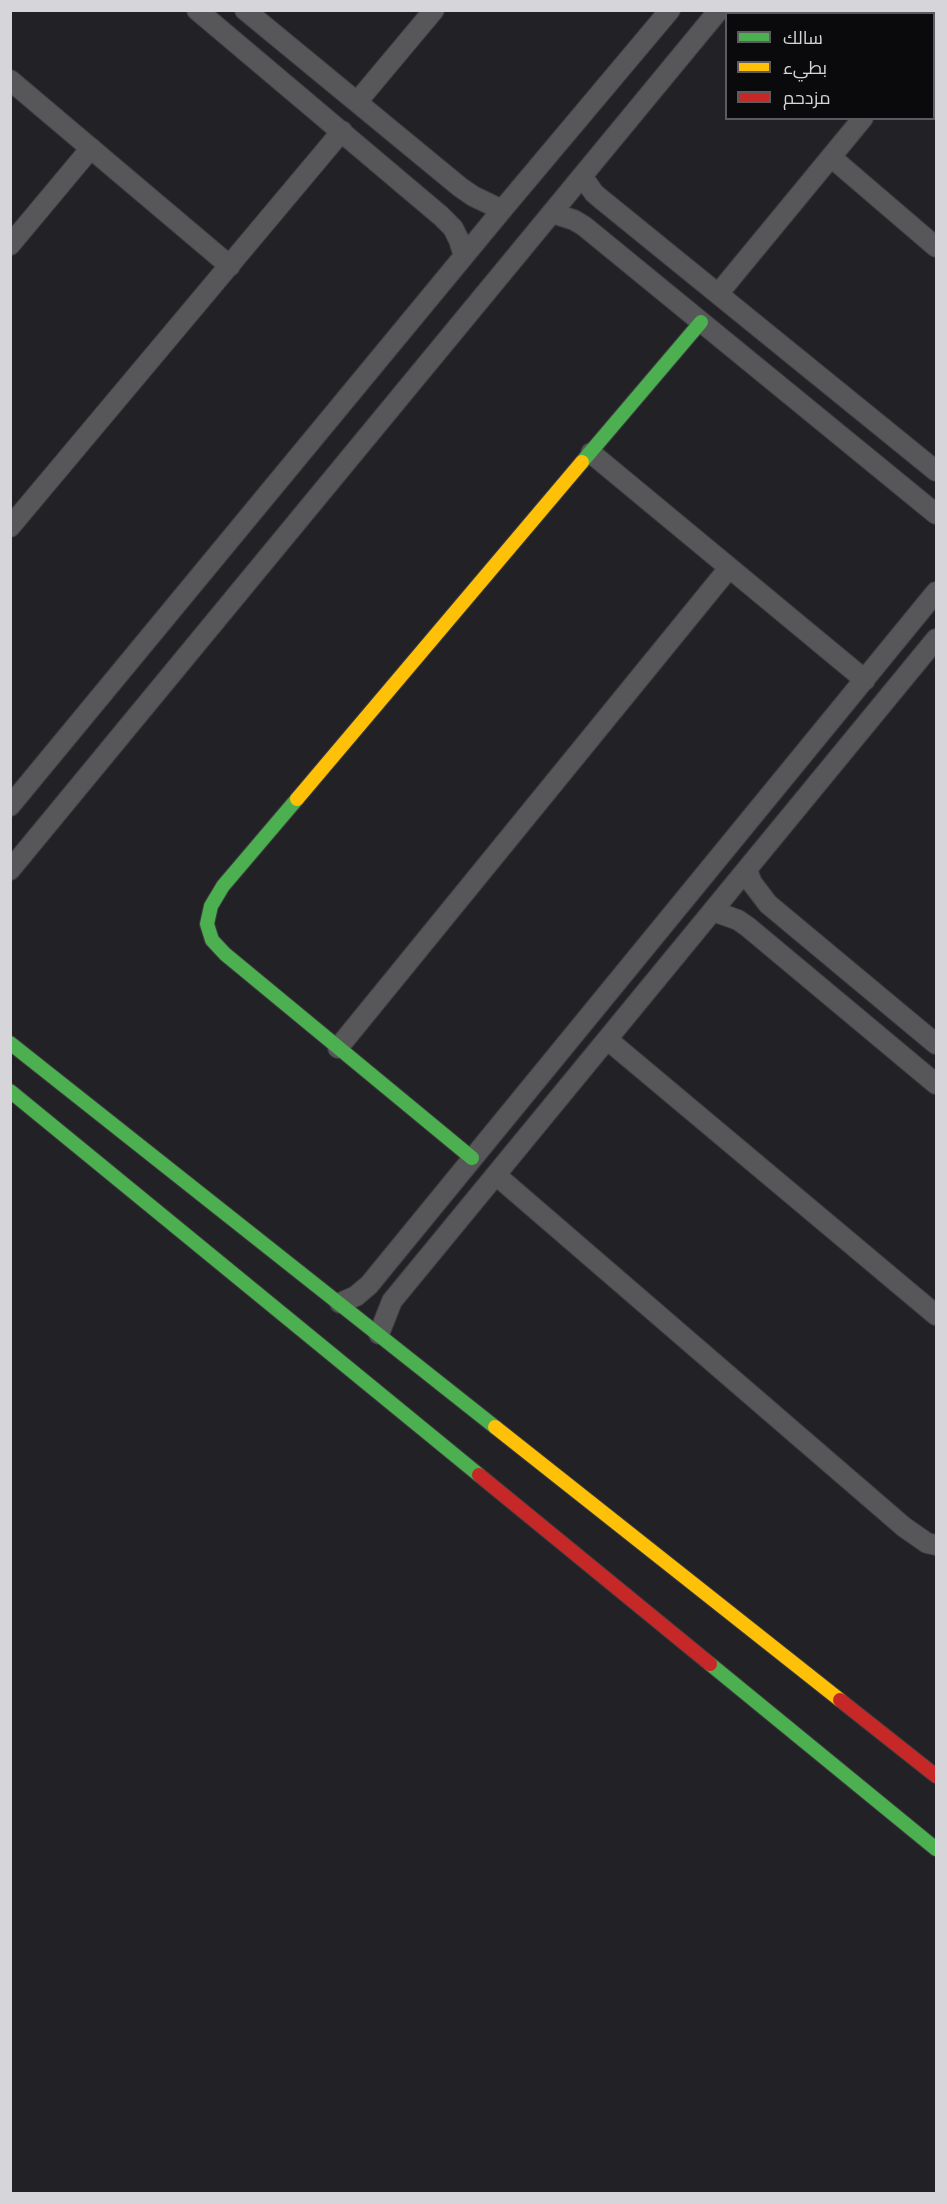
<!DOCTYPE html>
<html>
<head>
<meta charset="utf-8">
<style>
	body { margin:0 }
	#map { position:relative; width:947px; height:2204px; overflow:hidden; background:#222126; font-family:"IBM Plex Serif",Cairo,serif }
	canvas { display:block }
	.frame { position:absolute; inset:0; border:12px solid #d6d5da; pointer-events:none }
	.legend { position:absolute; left:725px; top:12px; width:210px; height:108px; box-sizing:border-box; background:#0a0a0d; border:2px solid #5c5b5f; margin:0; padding:8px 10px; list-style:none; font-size:18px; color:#d6d5da }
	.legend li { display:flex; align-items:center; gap:12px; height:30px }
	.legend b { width:30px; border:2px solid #5c5b5f }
</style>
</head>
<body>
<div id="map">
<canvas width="947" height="2204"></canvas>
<div class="frame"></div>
<ul class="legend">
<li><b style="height:8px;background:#4caf50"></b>سالك</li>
<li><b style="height:8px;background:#ffc107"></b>بطيء</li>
<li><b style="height:8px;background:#c62828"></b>مزدحم</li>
</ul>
</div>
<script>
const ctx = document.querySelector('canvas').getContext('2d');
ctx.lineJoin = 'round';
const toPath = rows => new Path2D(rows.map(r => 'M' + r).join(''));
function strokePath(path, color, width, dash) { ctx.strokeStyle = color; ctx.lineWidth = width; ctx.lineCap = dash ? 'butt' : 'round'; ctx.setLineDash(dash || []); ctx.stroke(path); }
const street = toPath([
	[197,10,441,216,453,228,459,240,464,256],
	[245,10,460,187,473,196,502,210],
	[934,33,936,29],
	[10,80,230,266],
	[357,102,434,10],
	[831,157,936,247],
	[582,176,594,193,601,199,936,471],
	[552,213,574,220,584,226,936,514],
	[10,245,91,148],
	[718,294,863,118],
	[591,453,865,680],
	[10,527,342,131],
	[10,806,502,210,670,10],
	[10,870,719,10],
	[747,870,752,883,768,904,936,1044],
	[713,911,738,920,748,927,936,1084],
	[608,1040,936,1315],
	[338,1048,729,568],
	[496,1175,904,1527,927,1543,936,1545],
	[340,1303,356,1296,369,1285,936,592],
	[379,1334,392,1301,936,639]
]);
const fast = toPath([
	[582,462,701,322],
	[297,799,223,886,211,906,207,924,212,940,225,954,472,1158],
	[10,1043,495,1427],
	[10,1091,479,1475],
	[710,1664,936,1849]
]);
const slow = toPath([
	[297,799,582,462],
	[495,1427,840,1700]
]);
const jam = toPath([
	[479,1475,710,1664],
	[840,1700,936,1776]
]);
strokePath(street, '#3c3b3f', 22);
strokePath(fast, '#3c3b3f', 16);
strokePath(slow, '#3c3b3f', 16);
strokePath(jam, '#3c3b3f', 16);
strokePath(street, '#575759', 20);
strokePath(fast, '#4caf50', 14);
strokePath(slow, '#ffc107', 14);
strokePath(jam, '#c62828', 14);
</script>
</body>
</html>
